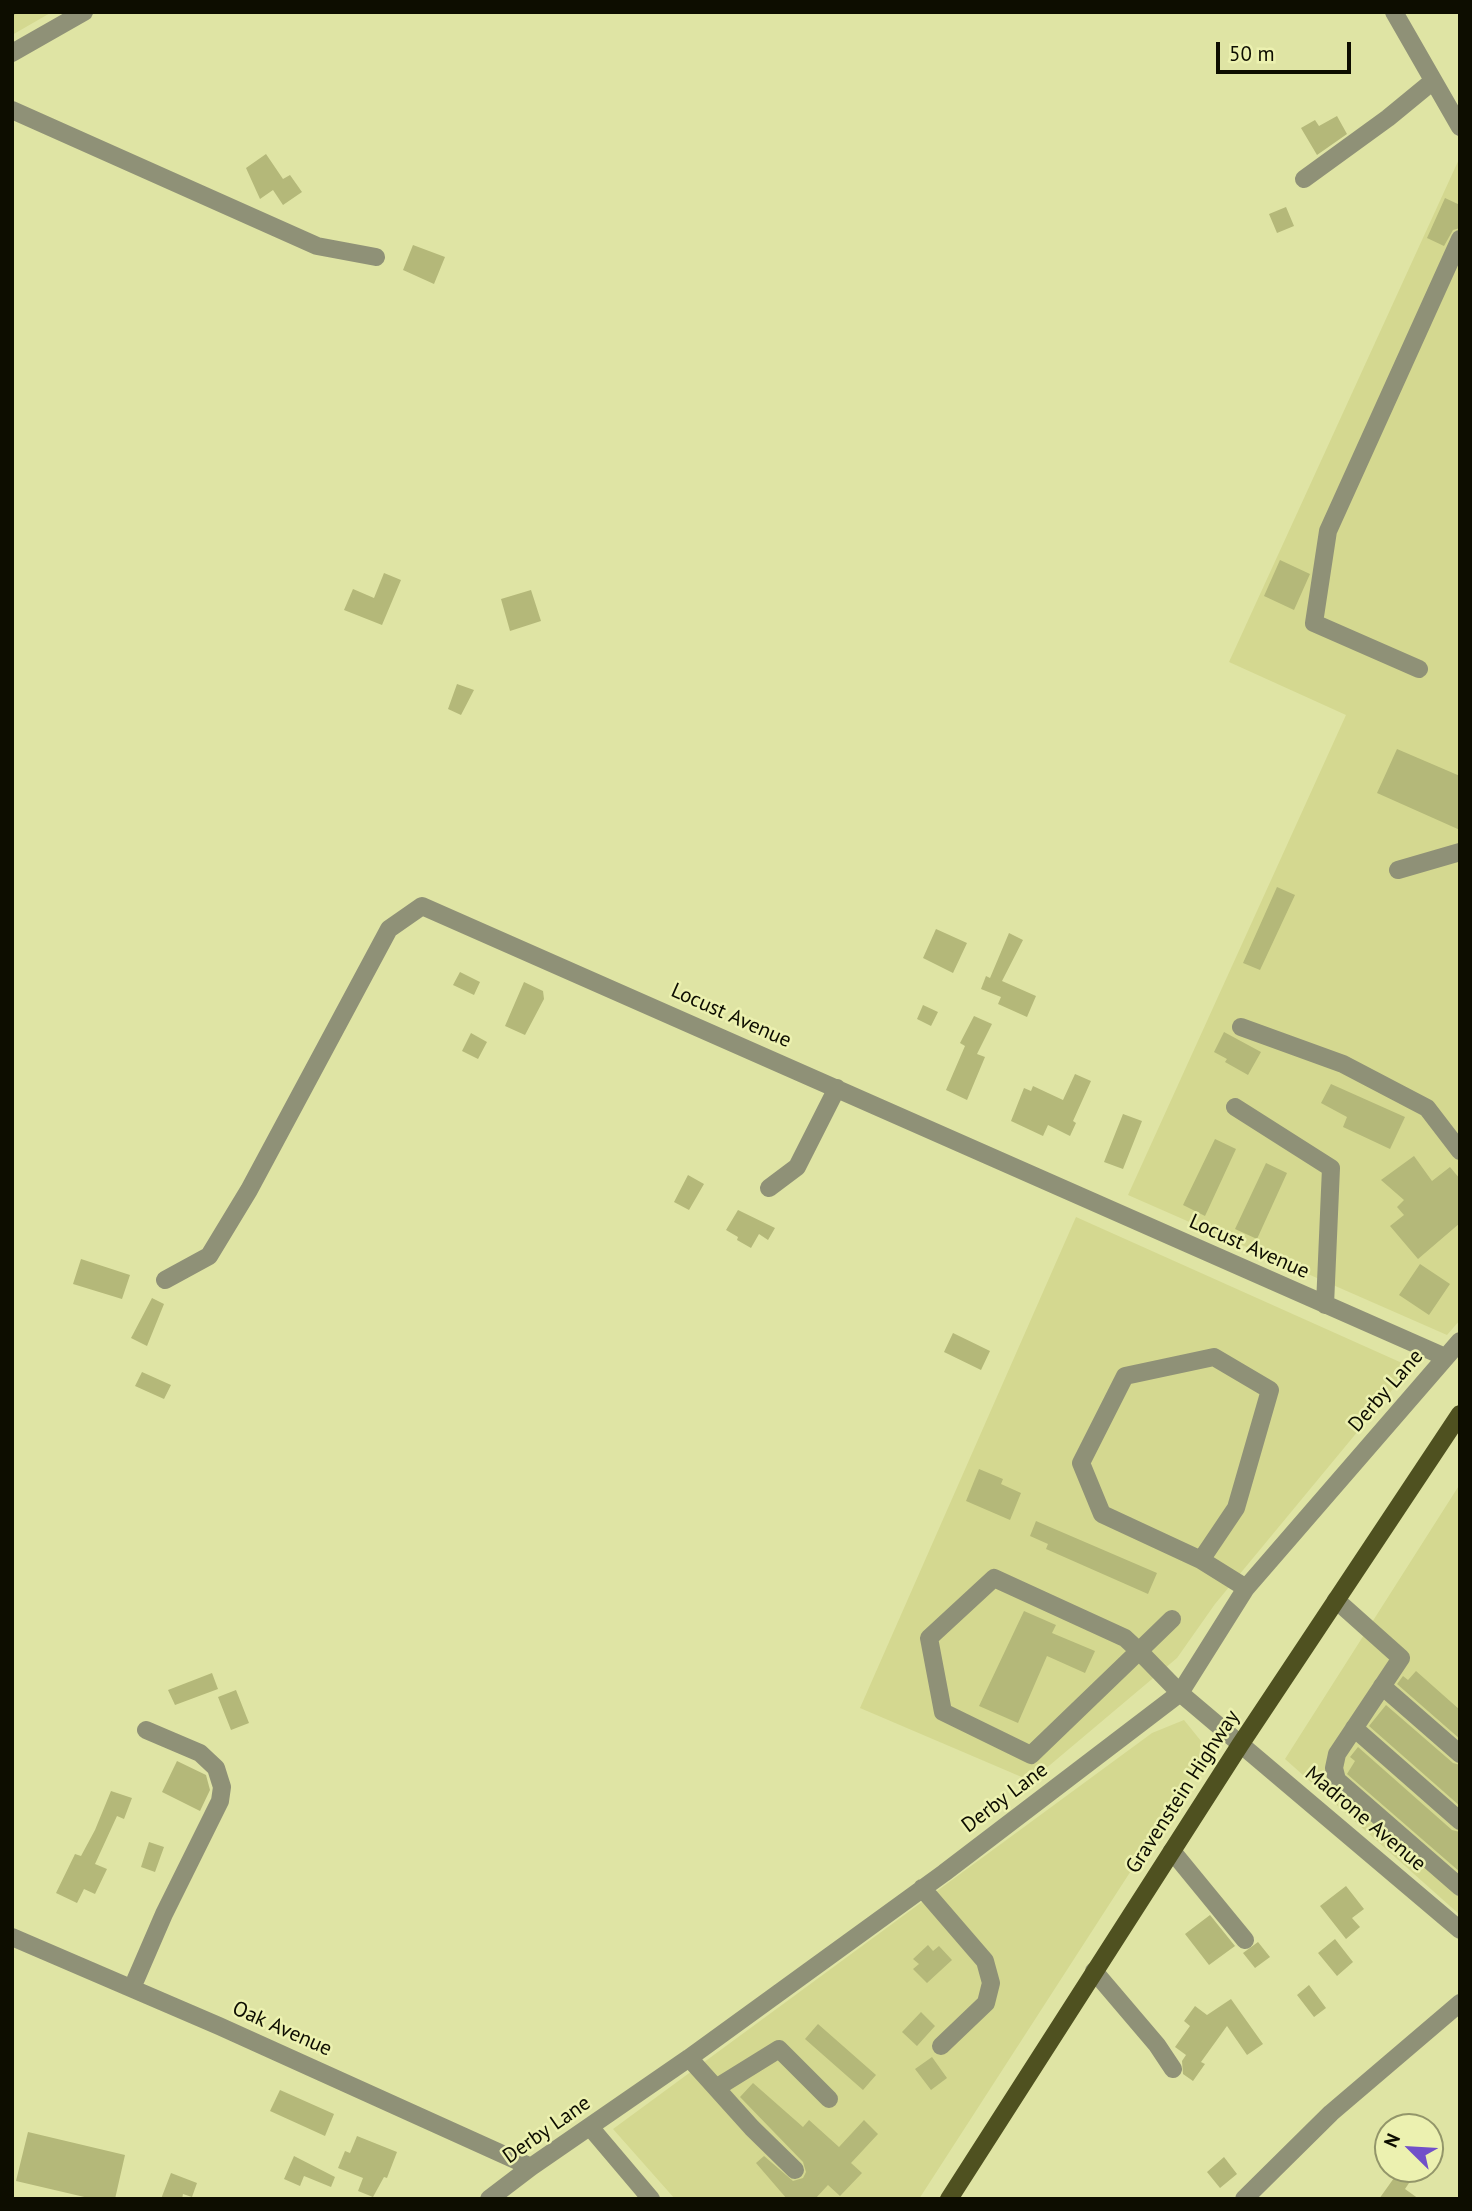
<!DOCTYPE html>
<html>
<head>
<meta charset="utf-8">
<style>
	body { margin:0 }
	#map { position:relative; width:1472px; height:2211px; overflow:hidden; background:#dfe4a4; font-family:"PT Sans",sans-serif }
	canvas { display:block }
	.frame { position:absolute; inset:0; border:14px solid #0d0d00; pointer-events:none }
	.north { position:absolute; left:1374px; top:2113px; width:70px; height:70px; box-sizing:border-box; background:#ecf1b0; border:2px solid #93966a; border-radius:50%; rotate:294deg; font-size:19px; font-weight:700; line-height:28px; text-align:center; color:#0d0d00 }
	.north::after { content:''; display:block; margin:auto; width:24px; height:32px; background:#7150c9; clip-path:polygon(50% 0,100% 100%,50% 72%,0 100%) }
	.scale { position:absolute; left:1216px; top:42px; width:135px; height:32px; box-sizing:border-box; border:4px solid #0d0d00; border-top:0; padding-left:9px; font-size:21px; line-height:24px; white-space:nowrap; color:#0d0d00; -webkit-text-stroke:5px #ecf1b0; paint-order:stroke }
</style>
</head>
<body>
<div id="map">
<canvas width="1472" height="2211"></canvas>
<div class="frame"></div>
<div class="north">N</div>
<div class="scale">50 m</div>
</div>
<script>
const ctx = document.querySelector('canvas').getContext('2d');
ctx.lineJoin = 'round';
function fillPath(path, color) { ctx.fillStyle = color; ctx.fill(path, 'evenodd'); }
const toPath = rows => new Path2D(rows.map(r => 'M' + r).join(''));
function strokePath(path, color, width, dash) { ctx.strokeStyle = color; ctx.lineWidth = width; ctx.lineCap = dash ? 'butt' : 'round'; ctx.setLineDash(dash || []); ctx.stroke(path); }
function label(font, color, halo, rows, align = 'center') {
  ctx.font = font + ' "PT Sans",sans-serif'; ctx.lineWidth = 5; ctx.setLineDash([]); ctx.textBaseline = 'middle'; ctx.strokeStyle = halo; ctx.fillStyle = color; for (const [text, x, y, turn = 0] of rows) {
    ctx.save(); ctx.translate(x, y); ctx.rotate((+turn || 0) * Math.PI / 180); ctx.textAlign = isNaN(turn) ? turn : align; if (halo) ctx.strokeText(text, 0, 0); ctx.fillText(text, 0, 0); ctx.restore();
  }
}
const built = toPath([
	[12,12,52,12,12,35],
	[1460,157,1460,1320,1447,1335,1128,1195,1346,715,1229,662],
	[1076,1217,1411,1367,1215,1604,1177,1658,1031,1781,860,1708],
	[1460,1484,1460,1915,1285,1759],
	[1184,1720,1201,1741,1198,1767,919,2199,675,2199,613,2129,1152,1733]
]);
const building = toPath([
	[1337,116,1347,134,1317,155,1301,128,1315,120,1319,126],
	[266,154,283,179,290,175,302,192,283,205,273,190,260,199,246,168],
	[1445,198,1460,205,1460,228,1453,230,1444,246,1427,238],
	[1286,207,1294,226,1277,233,1269,214],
	[413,245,445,257,434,284,403,270],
	[1280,560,1310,574,1294,610,1264,596],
	[384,573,401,580,382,625,344,610,353,589,374,598],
	[531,590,541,621,510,631,501,599],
	[457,684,474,690,461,715,448,709],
	[1397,749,1460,776,1460,830,1377,793],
	[1277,887,1295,895,1260,970,1243,963],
	[936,929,967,943,953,973,923,958],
	[1009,933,1023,940,1002,981,1036,996,1027,1017,998,1004,1001,997,981,989,986,976,990,978],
	[460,972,480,982,474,995,453,985],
	[524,982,543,991,544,999,525,1035,505,1026],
	[923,1005,938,1012,931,1026,917,1019],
	[974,1016,992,1024,977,1054,985,1057,967,1100,946,1090,965,1046,960,1043],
	[1224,1032,1261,1052,1248,1075,1225,1062,1227,1059,1214,1052],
	[471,1033,487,1042,478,1059,462,1051],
	[1075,1074,1091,1081,1073,1121,1076,1123,1070,1136,1048,1125,1043,1136,1011,1121,1024,1088,1031,1091,1033,1086,1063,1100],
	[1331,1084,1405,1117,1390,1149,1343,1127,1347,1117,1321,1103],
	[1123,1114,1142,1121,1123,1169,1104,1162],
	[1215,1139,1236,1149,1205,1216,1183,1205],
	[1414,1156,1432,1181,1450,1167,1460,1179,1460,1223,1418,1259,1390,1226,1404,1215,1397,1207,1404,1200,1381,1180],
	[1266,1163,1287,1173,1257,1239,1235,1229],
	[688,1175,704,1184,689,1210,674,1202],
	[738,1210,775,1228,768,1240,759,1234,751,1248,737,1240,738,1237,726,1230],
	[81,1259,130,1275,122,1299,73,1284],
	[1420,1264,1450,1284,1429,1315,1399,1295],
	[152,1298,164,1304,147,1346,131,1338],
	[953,1333,990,1351,981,1370,944,1352],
	[142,1372,171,1385,164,1399,135,1386],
	[979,1469,1003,1479,1001,1484,1021,1493,1010,1520,966,1501],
	[1036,1521,1157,1573,1148,1594,1046,1549,1048,1544,1030,1536],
	[1024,1611,1056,1625,1052,1633,1095,1651,1085,1673,1047,1656,1018,1723,979,1706],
	[1416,1671,1460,1710,1460,1739,1397,1684,1403,1676,1408,1680],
	[212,1673,218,1689,175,1705,168,1690],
	[236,1690,249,1723,231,1730,218,1697],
	[1386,1705,1453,1763,1460,1765,1460,1806,1369,1726],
	[1358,1747,1452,1830,1460,1832,1460,1872,1347,1774,1355,1761,1350,1757],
	[177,1761,206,1775,210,1790,200,1811,162,1792],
	[111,1791,132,1798,124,1819,117,1816,95,1864,107,1869,95,1894,84,1889,77,1903,56,1893,75,1854,81,1856,95,1830],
	[149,1842,164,1847,155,1872,141,1867],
	[1346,1886,1364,1909,1352,1918,1360,1927,1346,1939,1320,1906],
	[1210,1915,1235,1946,1209,1965,1185,1934],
	[1335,1939,1353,1962,1337,1976,1318,1953],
	[1258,1942,1270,1957,1255,1968,1243,1953],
	[928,1945,933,1951,939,1946,952,1960,927,1983,913,1969,919,1964,913,1959],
	[1309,1985,1326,2008,1314,2017,1297,1995],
	[1231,1999,1263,2044,1247,2055,1227,2026,1201,2062,1205,2064,1193,2081,1183,2074,1182,2061,1186,2055,1175,2047,1190,2026,1184,2021,1195,2006,1207,2015],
	[921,2012,935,2026,917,2046,902,2032],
	[818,2024,876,2075,863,2090,805,2039],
	[932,2057,947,2078,931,2090,915,2069],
	[753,2083,803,2127,809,2120,839,2147,864,2120,878,2134,851,2163,862,2173,840,2196,828,2185,815,2199,787,2199,756,2163,764,2156,793,2181,803,2178,806,2172,803,2162,740,2097],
	[280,2090,334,2114,325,2136,270,2111],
	[28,2132,125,2155,115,2199,93,2199,16,2181],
	[357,2136,397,2152,387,2178,384,2177,373,2197,358,2191,363,2178,338,2168,345,2151,350,2153],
	[294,2156,335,2177,331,2187,304,2176,300,2186,284,2179],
	[1224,2157,1237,2174,1220,2188,1207,2172],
	[1399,2171,1411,2180,1405,2189,1419,2199,1379,2199],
	[171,2173,197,2183,192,2197,183,2194,182,2199,161,2199]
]);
const path = toPath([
	[12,14,15,12]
]);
const minor = toPath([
	[1394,12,1460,127],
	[12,53,84,12],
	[12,110,317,246,376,257],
	[1304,179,1388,118,1433,81],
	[1419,669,1314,623,1328,531,1460,239],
	[1398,870,1460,852],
	[1241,1027,1343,1064,1427,1108,1460,1151],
	[1235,1107,1331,1168,1325,1305],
	[769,1188,797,1167,837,1088],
	[165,1280,209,1256,249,1190,389,929,422,906,1445,1357],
	[1201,1560,1236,1508,1270,1390,1214,1357,1125,1376,1081,1463,1102,1514,1201,1560,1246,1588],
	[1336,1600,1401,1658,1337,1754,1334,1768,1337,1780,1460,1887],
	[1172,1619,1139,1651,1031,1755,943,1712,929,1638,994,1578,1125,1638,1139,1651,1180,1693,1460,1930],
	[1382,1686,1460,1754],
	[1354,1728,1460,1821],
	[1172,1851,1245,1940],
	[922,1888,985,1961,991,1983,986,2003,941,2046],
	[12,1937,219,2026,531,2167],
	[1094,1971,1157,2045,1173,2069],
	[132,1988,164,1914,220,1801,222,1787,216,1768,200,1753,146,1730],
	[689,2058,752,2128,795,2170],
	[716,2088,779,2049,829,2099],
	[590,2127,651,2199],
	[489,2199,531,2167,689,2058,944,1873,1180,1693,1246,1588,1460,1341],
	[1244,2199,1331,2113,1460,2003]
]);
const major = toPath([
	[949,2199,1240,1745,1460,1414]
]);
const streetNames = [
	["Locust Avenue",731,1016,24],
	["Locust Avenue",1249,1247,24],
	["Derby Lane",1386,1391,-49],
	["Gravenstein Highway",1183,1792,-57],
	["Derby Lane",1005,1798,-37],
	["Madrone Avenue",1365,1819,40],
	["Oak Avenue",282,2029,24],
	["Derby Lane",547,2130,-35]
];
fillPath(built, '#d4d890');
fillPath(building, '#b4b879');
strokePath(path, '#7b7e56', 3.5, [2, 5]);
strokePath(minor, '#8f9177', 18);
strokePath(major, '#4f5120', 18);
label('21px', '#0d0d00', '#ecf1b0', streetNames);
</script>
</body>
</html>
